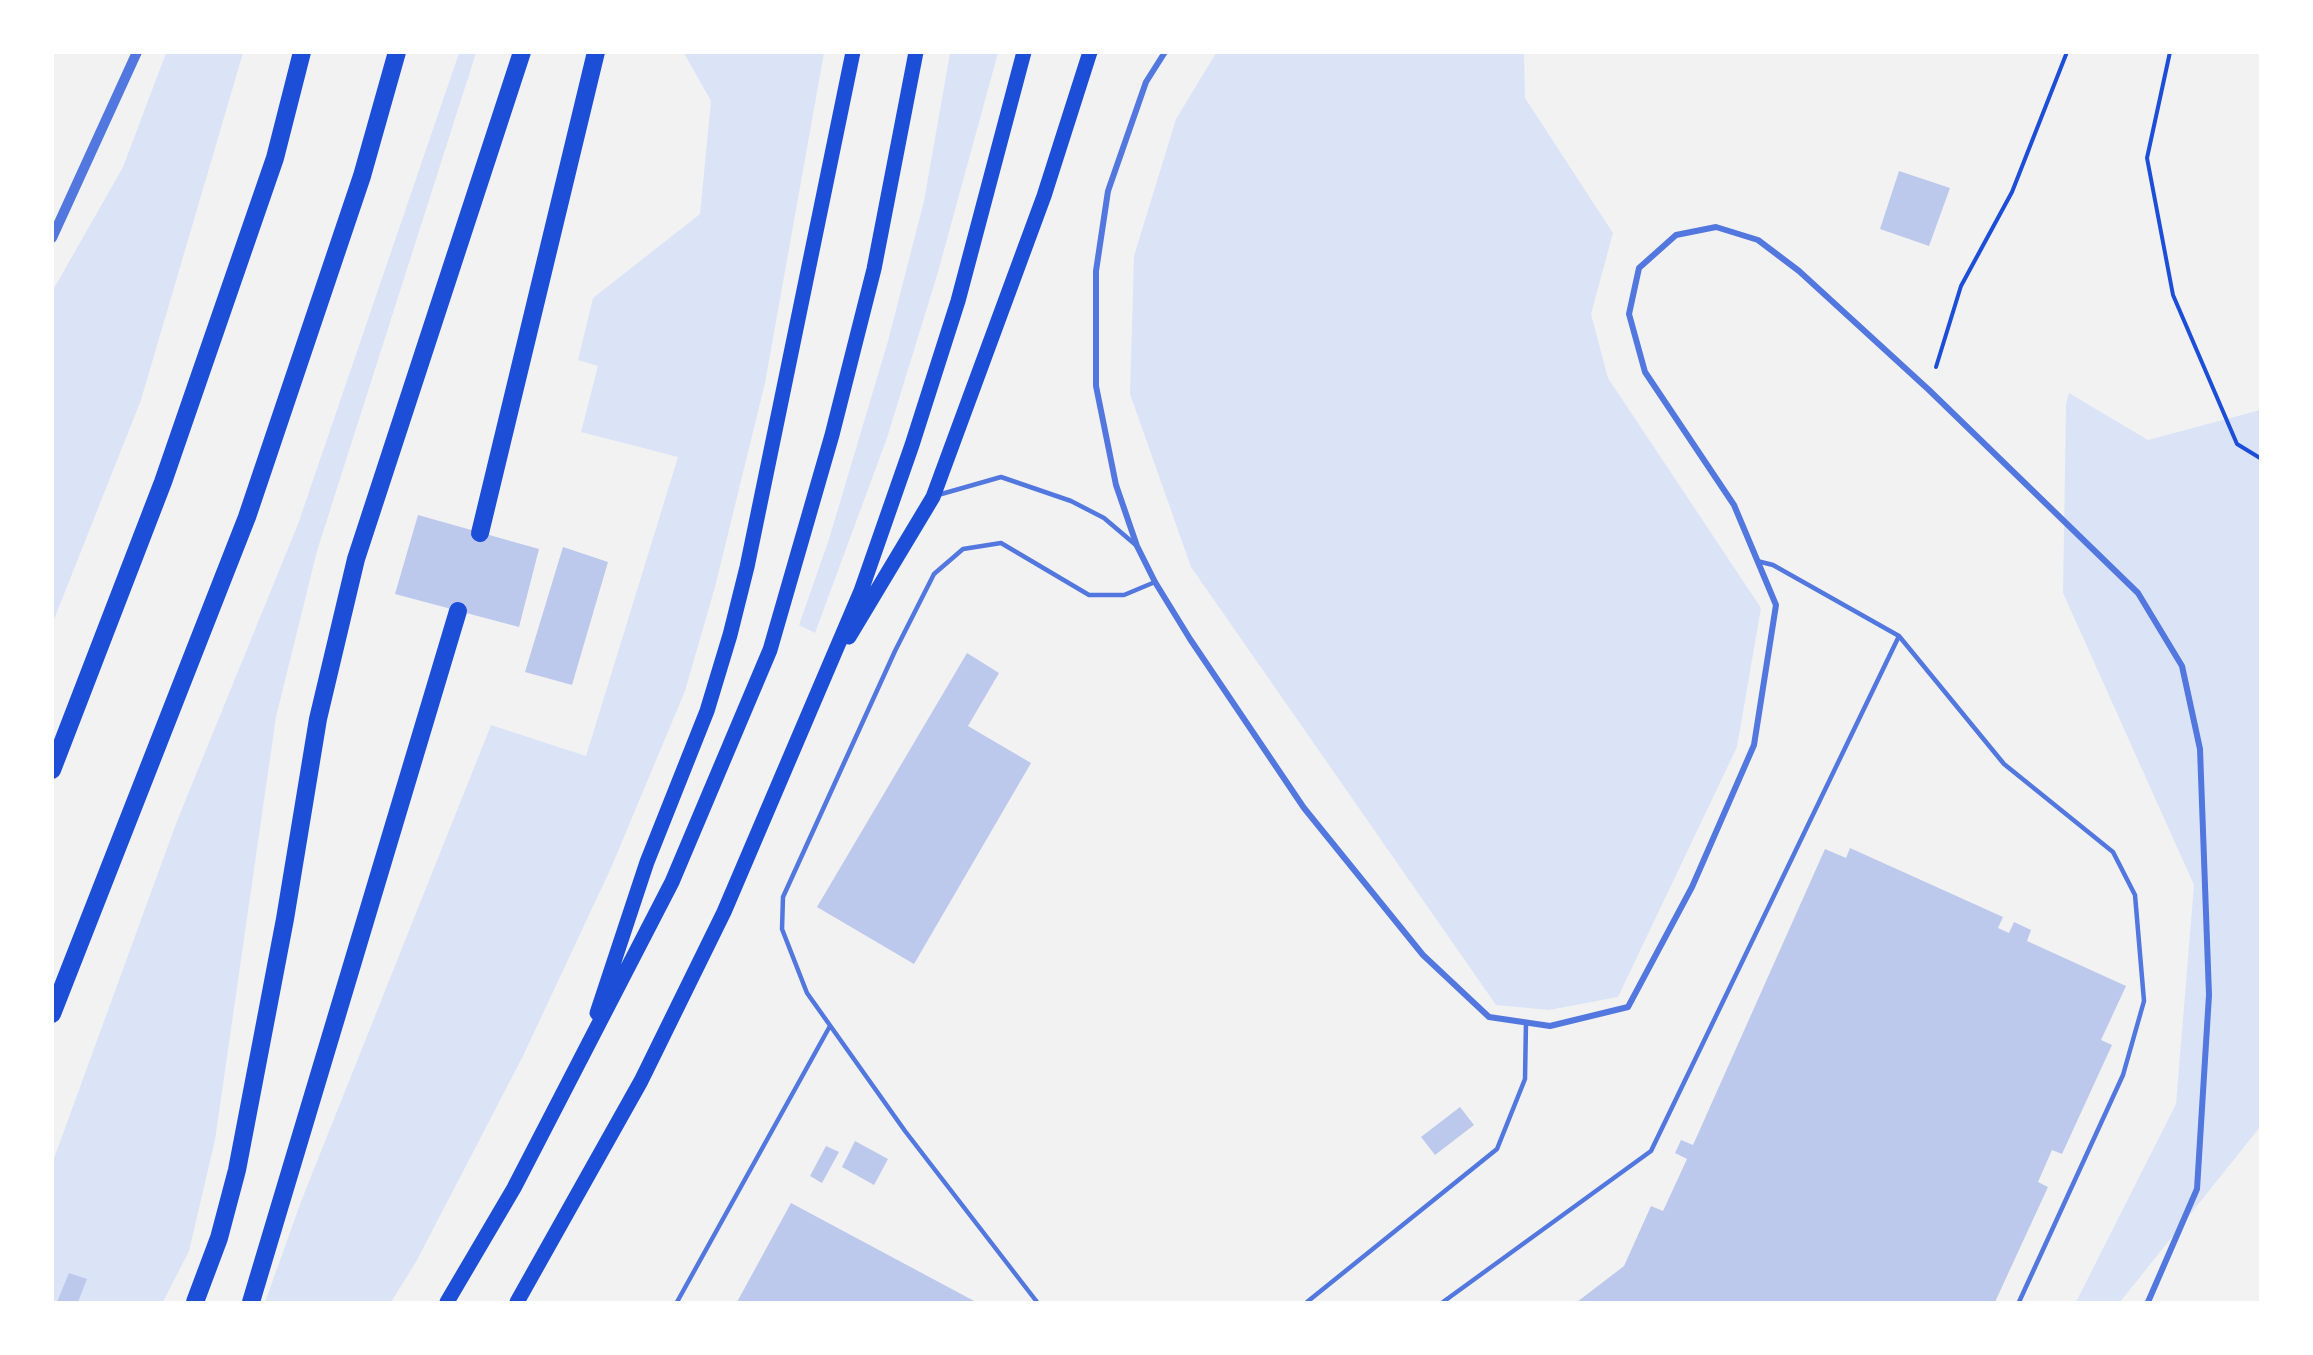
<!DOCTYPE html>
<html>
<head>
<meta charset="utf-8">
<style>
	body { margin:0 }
	#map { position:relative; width:2313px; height:1355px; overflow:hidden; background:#f2f2f2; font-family:"Space Grotesk",sans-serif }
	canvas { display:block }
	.frame { position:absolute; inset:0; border:54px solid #fff; pointer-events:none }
</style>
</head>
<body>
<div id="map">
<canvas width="2313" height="1355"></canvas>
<div class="frame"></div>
</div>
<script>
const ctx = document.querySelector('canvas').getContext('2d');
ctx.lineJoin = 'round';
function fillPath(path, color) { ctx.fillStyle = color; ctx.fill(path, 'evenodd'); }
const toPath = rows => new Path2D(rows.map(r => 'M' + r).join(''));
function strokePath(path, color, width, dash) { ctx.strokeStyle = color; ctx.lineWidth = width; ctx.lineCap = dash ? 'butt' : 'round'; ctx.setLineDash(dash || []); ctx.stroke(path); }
const green = toPath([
	[166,53,243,53,141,400,53,622,53,290,123,167],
	[459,53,476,53,317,551,276,717,215,1140,189,1251,163,1302,53,1302,53,1161,177,821,298,524],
	[684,53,824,53,765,383,715,587,685,691,611,868,523,1056,416,1262,391,1302,265,1302,302,1199,491,725,586,756,678,457,581,432,598,366,578,360,593,298,700,214,711,101],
	[950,53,998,53,938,272,887,438,815,633,799,625,829,539,888,341,924,201],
	[1216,53,1524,53,1525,98,1613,233,1591,314,1608,378,1761,608,1737,747,1618,997,1549,1010,1496,1005,1191,567,1130,394,1134,256,1176,119],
	[2069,393,2148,440,2260,410,2260,1127,2120,1302,2076,1302,2176,1104,2194,885,2063,593,2066,404]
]);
const building = toPath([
	[1899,171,1950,188,1929,246,1880,229],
	[418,515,539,549,519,627,395,594],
	[563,547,608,562,572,685,525,672],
	[967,653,999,673,968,726,1031,763,914,964,817,907],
	[1850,848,2003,917,1998,928,2009,933,2014,922,2031,930,2027,941,2126,986,2101,1040,2112,1045,2062,1154,2052,1150,2038,1182,2048,1187,1995,1302,1577,1302,1624,1266,1651,1206,1663,1211,1687,1159,1675,1153,1681,1140,1693,1145,1825,849,1846,858],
	[1460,1107,1474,1125,1435,1155,1421,1137],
	[855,1141,888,1159,874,1185,842,1167],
	[826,1146,839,1152,822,1183,810,1176],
	[791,1203,976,1302,737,1302],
	[69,1273,87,1279,78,1302,57,1302]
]);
const path = toPath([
	[2170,52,2147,158,2173,295,2237,444,2260,458],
	[1936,367,1961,286,2012,192,2067,52]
]);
const service = toPath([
	[938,495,1001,477,1071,501,1104,518,1137,546],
	[1757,561,1773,565,1899,636,2004,764,2113,852,2135,895,2144,1001,2123,1075,2019,1302],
	[677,1302,830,1026],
	[1037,1302,905,1131,807,993,782,929,783,897,895,651,934,574,963,549,1001,543,1089,595,1124,595,1155,582],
	[1307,1302,1497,1149,1525,1079,1526,1022],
	[1443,1302,1651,1151,1899,636]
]);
const minor = toPath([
	[1165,52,1146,82,1108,191,1096,271,1096,386,1116,485,1137,546,1155,582,1190,639,1304,808,1423,955,1489,1017,1550,1026,1628,1007,1692,887,1754,745,1776,605,1734,505,1645,372,1629,314,1639,268,1676,235,1716,227,1758,240,1799,271,1929,390,2138,593,2182,666,2200,749,2209,995,2197,1189,2148,1302]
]);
const tertiary = toPath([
	[52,238,137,52]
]);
const primary = toPath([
	[849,637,933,497,1044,196,1090,52],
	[597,1013,647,862,707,711,730,635,747,567,853,52],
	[447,1302,514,1188,672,882,770,650,832,435,874,269,916,52],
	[517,1302,641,1081,724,912,861,591,912,445,958,301,1024,52]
]);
const motorway = toPath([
	[480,533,596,52],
	[52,770,163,482,275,158,302,52],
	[52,1014,247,517,362,176,397,52],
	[195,1302,219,1238,237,1170,285,919,318,719,356,559,522,52],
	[251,1302,458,611]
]);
fillPath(green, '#dbe4f7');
fillPath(building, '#bdc9ec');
strokePath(path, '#1d4ed8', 4);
strokePath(service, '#5277de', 4.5);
strokePath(minor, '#5277de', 6);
strokePath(tertiary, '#5277de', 10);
strokePath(primary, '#1d4ed8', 15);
strokePath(motorway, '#1d4ed8', 18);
</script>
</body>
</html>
